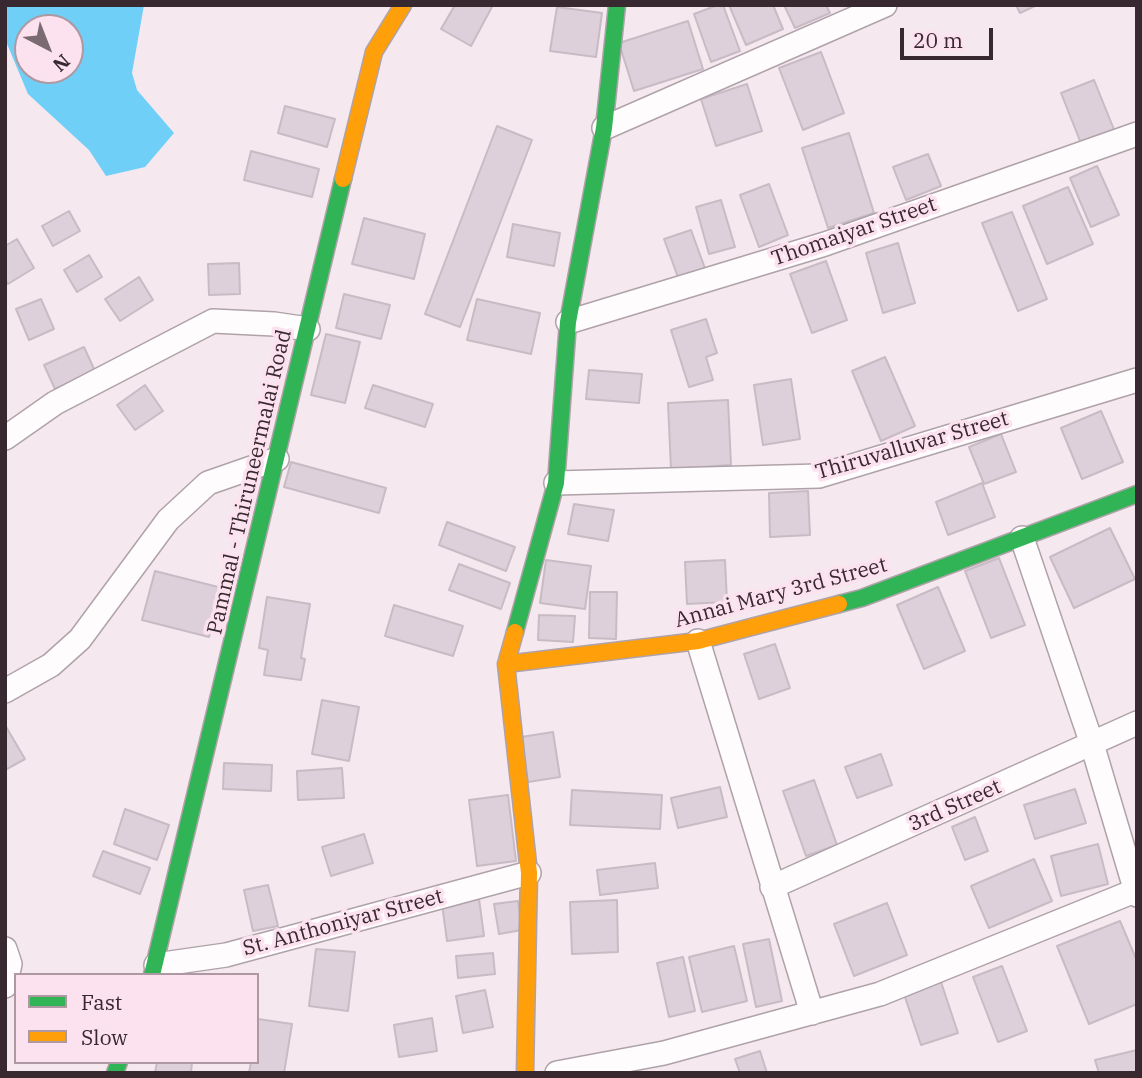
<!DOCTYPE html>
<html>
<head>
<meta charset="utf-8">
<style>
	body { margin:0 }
	#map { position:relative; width:1142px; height:1078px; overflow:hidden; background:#f6e8ef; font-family:"IBM Plex Serif",serif }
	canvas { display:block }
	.frame { position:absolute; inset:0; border:7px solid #38282f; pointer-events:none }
	.legend { position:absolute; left:14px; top:973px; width:245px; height:91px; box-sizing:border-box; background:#fce2ee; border:2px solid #ae98a2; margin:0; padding:9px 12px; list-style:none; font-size:21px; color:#38282f }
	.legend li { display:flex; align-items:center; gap:14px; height:35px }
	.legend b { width:35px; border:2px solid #ae98a2 }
	.north { position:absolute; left:14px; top:14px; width:70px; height:70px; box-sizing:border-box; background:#fce2ee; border:2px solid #ae98a2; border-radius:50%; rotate:138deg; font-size:19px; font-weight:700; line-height:28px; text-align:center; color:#38282f }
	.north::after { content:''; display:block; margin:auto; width:24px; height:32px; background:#7a6b72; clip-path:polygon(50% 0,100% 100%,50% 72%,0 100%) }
	.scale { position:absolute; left:900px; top:28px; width:93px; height:32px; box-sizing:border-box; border:4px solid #38282f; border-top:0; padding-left:9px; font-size:21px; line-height:24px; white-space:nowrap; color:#38282f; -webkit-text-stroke:5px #fce2ee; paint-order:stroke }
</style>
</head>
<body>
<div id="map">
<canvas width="1142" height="1078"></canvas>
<div class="frame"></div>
<ul class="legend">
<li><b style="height:9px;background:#30b455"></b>Fast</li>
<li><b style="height:9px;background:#ff9f0a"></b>Slow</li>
</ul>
<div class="north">N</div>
<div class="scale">20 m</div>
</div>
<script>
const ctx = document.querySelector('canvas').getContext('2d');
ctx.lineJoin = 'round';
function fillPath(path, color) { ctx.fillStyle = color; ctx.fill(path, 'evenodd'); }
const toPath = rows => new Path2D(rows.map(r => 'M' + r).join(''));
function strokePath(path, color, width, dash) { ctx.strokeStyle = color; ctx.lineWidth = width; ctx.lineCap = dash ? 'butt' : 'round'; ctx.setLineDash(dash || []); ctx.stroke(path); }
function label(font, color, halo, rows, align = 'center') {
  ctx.font = font + ' "IBM Plex Serif",serif'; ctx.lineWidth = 7; ctx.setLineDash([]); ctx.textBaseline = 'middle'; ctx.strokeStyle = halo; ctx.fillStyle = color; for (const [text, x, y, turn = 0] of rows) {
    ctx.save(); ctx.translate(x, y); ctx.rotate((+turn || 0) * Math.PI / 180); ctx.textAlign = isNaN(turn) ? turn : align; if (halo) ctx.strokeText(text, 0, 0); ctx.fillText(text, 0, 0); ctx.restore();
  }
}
const water = toPath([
	[5,5,144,5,132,73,137,90,174,133,145,167,106,176,89,150,28,94,5,39],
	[28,28,70,28,70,70,28,70]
]);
const building = toPath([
	[455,5,493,5,471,46,441,29,455,5],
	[718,5,723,5,740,51,711,62,694,14,718,5],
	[729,5,773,5,783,29,746,45,729,5],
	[784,5,826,5,830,13,795,28,784,5],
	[1016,5,1037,5,1020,13,1016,5],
	[557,7,602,13,596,57,550,51,557,7],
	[688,21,703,69,634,91,619,43,688,21],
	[821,52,844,113,803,130,779,68,821,52],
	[1094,80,1115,132,1082,146,1061,93,1094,80],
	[747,84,762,131,716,146,701,99,747,84],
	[285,106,335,119,327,147,278,133,285,106],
	[497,126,532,140,460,327,425,314,497,126],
	[849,133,874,213,828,228,802,148,849,133],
	[251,151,319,169,312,197,244,180,251,151],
	[928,154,941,186,906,200,893,167,928,154],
	[1097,166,1119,215,1091,227,1070,178,1097,166],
	[769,184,788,235,759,247,740,195,769,184],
	[1068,187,1093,244,1047,264,1023,206,1068,187],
	[721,200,735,247,709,254,696,207,721,200],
	[69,211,80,231,53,246,42,226,69,211],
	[1012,212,1047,299,1018,311,982,223,1012,212],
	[364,218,425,234,414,279,352,264,364,218],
	[513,224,560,233,554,266,507,257,513,224],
	[691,230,706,271,679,280,664,239,691,230],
	[17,239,34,268,8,284,5,279,5,246,17,239],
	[898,243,915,303,883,313,866,253,898,243],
	[89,255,102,277,77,292,64,270,89,255],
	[826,261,847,320,812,333,790,274,826,261],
	[239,263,240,294,209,295,208,264,239,263],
	[139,277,153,300,120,321,105,299,139,277],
	[344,294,390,305,381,339,336,328,344,294],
	[41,299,54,329,29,340,16,309,41,299],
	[477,299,540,313,531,354,467,340,477,299],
	[706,319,717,353,706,357,713,380,689,387,671,330,706,319],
	[326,334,360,342,345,403,311,395,326,334],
	[84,347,95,371,55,389,44,365,84,347],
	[885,357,915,426,881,441,852,371,885,357],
	[589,370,642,374,639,403,586,399,589,370],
	[791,379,800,439,763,445,754,385,791,379],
	[145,385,163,411,135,430,117,405,145,385],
	[373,385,433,404,425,427,365,408,373,385],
	[728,400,731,465,671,469,668,403,728,400],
	[1101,411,1123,462,1082,479,1061,428,1101,411],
	[1001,434,1016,472,984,484,969,447,1001,434],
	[291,462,386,488,379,513,284,487,291,462],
	[982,483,995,517,948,535,936,502,982,483],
	[808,491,810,535,770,537,769,493,808,491],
	[574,504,614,510,608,541,568,534,574,504],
	[447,522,515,547,506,571,439,545,447,522],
	[1110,528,1135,579,1074,608,1050,557,1110,528],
	[999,558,1025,625,991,638,965,571,999,558],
	[546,560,591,566,585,609,540,603,546,560],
	[725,560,727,602,687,604,685,562,725,560],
	[459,564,510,583,501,609,449,590,459,564],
	[155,571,222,588,209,637,142,620,155,571],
	[938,587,965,651,924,669,897,605,938,587],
	[590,592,617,592,616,639,589,638,590,592],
	[267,597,310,604,301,658,305,659,301,680,264,675,268,650,259,648,267,597],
	[394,605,463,626,453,656,385,636,394,605],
	[539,615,575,616,573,642,538,640,539,615],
	[775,644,790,688,759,699,744,654,775,644],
	[322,700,359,707,349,761,312,754,322,700],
	[5,725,25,759,5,770,5,725],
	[553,732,560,777,528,782,521,737,553,732],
	[881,754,892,785,857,798,845,767,881,754],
	[224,763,272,765,271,791,223,789,224,763],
	[342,768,344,798,298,800,297,771,342,768],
	[814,780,837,845,806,856,783,791,814,780],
	[720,787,727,817,678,828,671,798,720,787],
	[1075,789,1086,823,1035,839,1024,805,1075,789],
	[572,790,662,795,660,829,570,825,572,790],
	[508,795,516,861,477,866,469,800,508,795],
	[125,809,169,825,157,860,114,844,125,809],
	[975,817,988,851,965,860,952,827,975,817],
	[364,834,373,863,331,876,322,847,364,834],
	[1098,844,1108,884,1061,896,1051,856,1098,844],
	[103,851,150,868,140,894,93,876,103,851],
	[1034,859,1052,901,989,928,971,886,1034,859],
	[655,863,658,888,600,895,597,870,655,863],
	[268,885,278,926,253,931,244,890,268,885],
	[479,899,484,936,447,941,442,904,479,899],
	[617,900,618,952,572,954,570,902,617,900],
	[518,901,522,930,499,934,494,904,518,901],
	[887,903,907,955,854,976,834,924,887,903],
	[1120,921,1137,961,1137,1004,1089,1024,1057,946,1120,921],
	[769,939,782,1001,756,1007,743,944,769,939],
	[734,946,747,1001,702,1012,689,957,734,946],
	[316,949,355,952,348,1011,309,1006,316,949],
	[493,953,495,974,458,978,456,956,493,953],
	[683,957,695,1011,669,1017,657,963,683,957],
	[1002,966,1027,1031,998,1042,973,977,1002,966],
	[941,982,958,1033,921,1045,904,994,941,982],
	[485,990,493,1027,463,1033,456,996,485,990],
	[432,1018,437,1051,399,1057,394,1025,432,1018],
	[258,1019,292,1024,284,1073,249,1073,251,1062,257,1062,258,1019],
	[1137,1050,1137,1073,1099,1073,1095,1060,1137,1050],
	[760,1051,767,1073,740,1073,735,1059,760,1051],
	[157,1062,192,1062,191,1073,155,1073,157,1062]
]);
const street = toPath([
	[604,128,885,5],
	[568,322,825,244,1137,134],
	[5,438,55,403,213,321,274,324,308,329],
	[556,483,819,476,1137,380],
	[1022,538,1092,744,1137,895],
	[698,641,812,1013],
	[5,691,51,665,80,639,168,520,208,483,277,459],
	[772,887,1137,723],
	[5,949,10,964,5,986],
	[156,965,226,955,529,873],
	[557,1073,664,1053,880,994,1137,890]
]);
const fast = toPath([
	[839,604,862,598,1137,494],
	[515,632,556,483,568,322,604,128,617,5],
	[152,975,343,179],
	[115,1073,119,1062]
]);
const slow = toPath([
	[343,179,374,52,403,5],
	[515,632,506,664,529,873,525,1073],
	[506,664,698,641,839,604]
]);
const streetNames = [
	["Thomaiyar Street",854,232,-19],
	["Thiruvalluvar Street",912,446,-16],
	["Pammal - Thiruneermalai Road",250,482,-77],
	["Annai Mary 3rd Street",781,593,-15],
	["3rd Street",955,806,-24],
	["St. Anthoniyar Street",343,923,-15]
];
fillPath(water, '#6fcff6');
fillPath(building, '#ddd0da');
strokePath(building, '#c8bbc4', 2);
strokePath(street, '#afa2a9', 26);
strokePath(fast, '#afa2a9', 19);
strokePath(slow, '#afa2a9', 19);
strokePath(street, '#fefcfd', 23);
strokePath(fast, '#30b455', 16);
strokePath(slow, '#ff9f0a', 16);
label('21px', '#38282f', '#fce2ee', streetNames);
</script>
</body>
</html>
